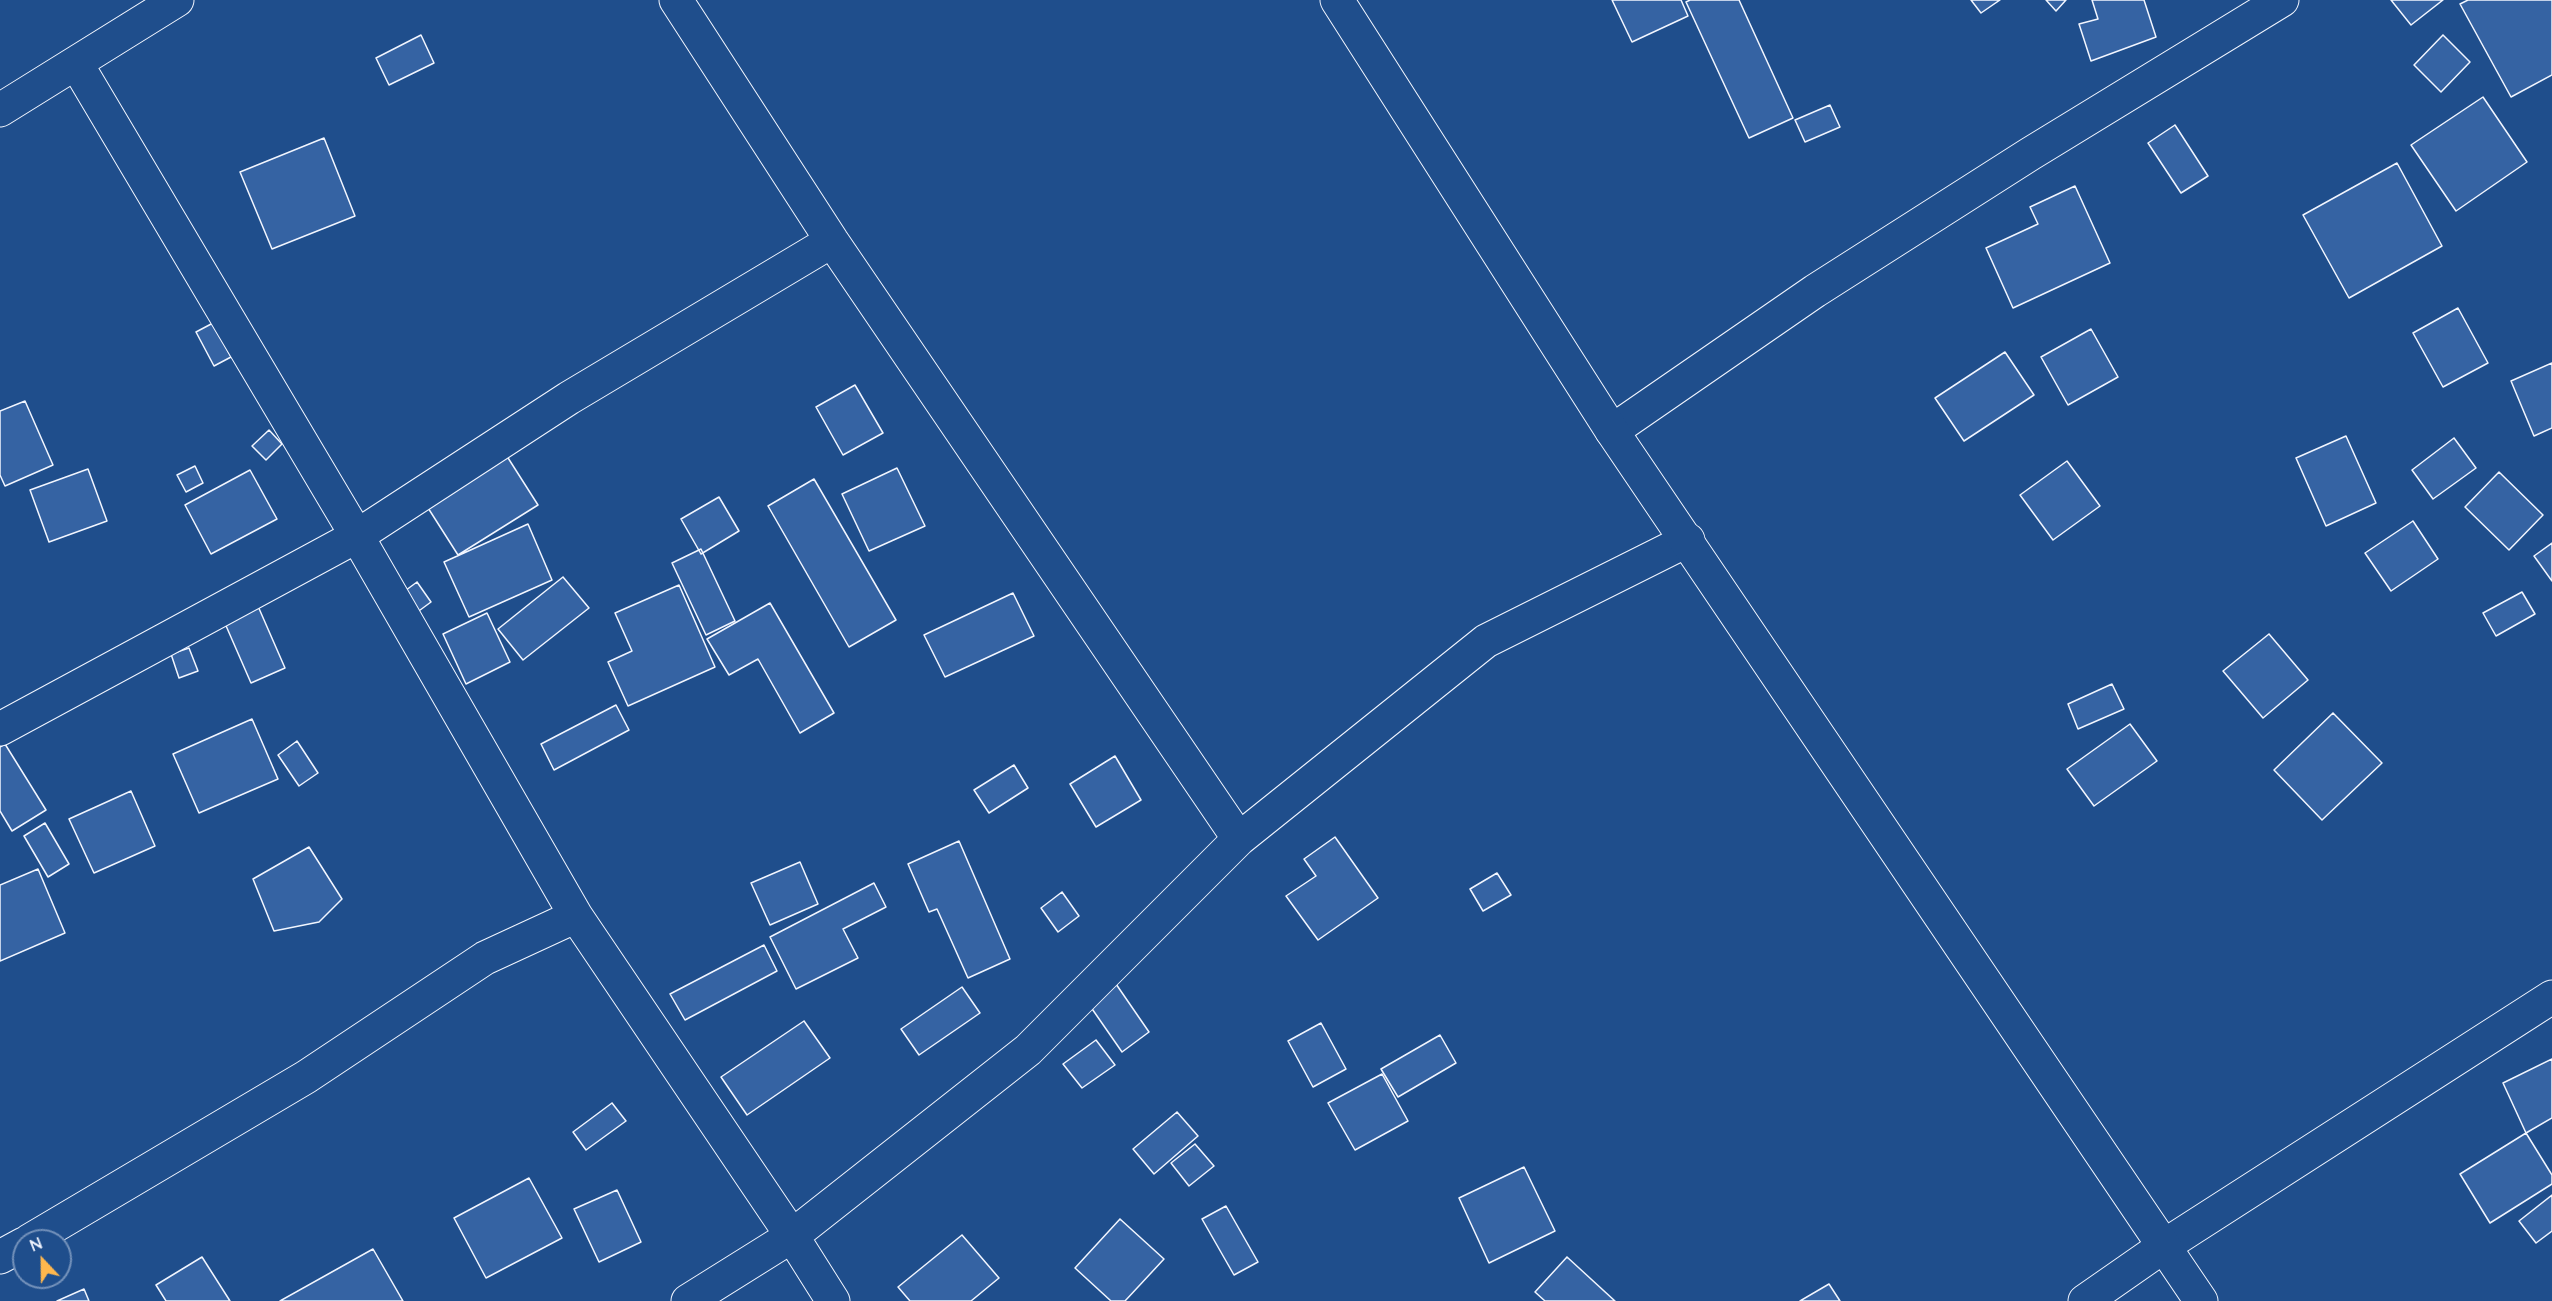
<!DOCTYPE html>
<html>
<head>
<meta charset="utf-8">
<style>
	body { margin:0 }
	#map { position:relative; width:2552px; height:1301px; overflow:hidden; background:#1f4e8c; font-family:Quicksand,sans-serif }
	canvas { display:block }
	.north { position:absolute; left:12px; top:1229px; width:60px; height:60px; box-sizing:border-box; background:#1f4e8c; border:2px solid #7391ba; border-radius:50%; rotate:338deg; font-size:16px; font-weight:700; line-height:24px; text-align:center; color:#f2f6ff }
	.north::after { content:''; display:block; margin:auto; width:21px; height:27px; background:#ffb74d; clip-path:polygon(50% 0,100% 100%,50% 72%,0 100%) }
</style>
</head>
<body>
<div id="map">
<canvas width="2552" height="1301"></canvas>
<div class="north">N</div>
</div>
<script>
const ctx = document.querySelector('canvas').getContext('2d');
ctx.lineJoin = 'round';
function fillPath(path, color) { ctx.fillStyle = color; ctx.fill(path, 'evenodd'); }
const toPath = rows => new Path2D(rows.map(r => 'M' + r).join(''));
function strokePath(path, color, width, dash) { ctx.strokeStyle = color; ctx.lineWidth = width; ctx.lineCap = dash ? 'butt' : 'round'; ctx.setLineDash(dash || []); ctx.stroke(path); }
const building = toPath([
	[1612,0,1681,0,1688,16,1632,42,1612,0],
	[1690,0,1739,0,1793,118,1749,138,1686,2,1690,0],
	[1971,0,2000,0,1981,13,1971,0],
	[2046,0,2066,0,2056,11,2046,0],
	[2092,0,2144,0,2156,37,2091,61,2079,24,2098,19,2092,0],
	[2391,0,2443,0,2411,25,2391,0],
	[2468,0,2552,0,2552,75,2511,97,2460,4,2468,0],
	[421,35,434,63,389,85,376,58,421,35],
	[2443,35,2470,62,2441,92,2414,65,2443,35],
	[2483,97,2527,162,2456,211,2411,145,2483,97],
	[1830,105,1840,127,1805,142,1795,120,1830,105],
	[2175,125,2208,176,2181,193,2148,143,2175,125],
	[324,138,355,216,272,249,240,172,324,138],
	[2397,163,2442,246,2349,298,2303,215,2397,163],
	[2075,186,2110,263,2013,308,1986,248,2038,224,2030,207,2075,186],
	[2458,308,2488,363,2443,387,2413,333,2458,308],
	[213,323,231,357,214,366,196,332,213,323],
	[2091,329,2118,377,2068,405,2041,357,2091,329],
	[2005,352,2034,395,1964,441,1935,398,2005,352],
	[2552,363,2552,428,2534,436,2511,381,2552,363],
	[855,385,883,433,843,455,816,407,855,385],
	[25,401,53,465,5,486,0,475,0,411,25,401],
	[269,430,282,444,266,460,252,446,269,430],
	[2346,436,2376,503,2326,526,2296,458,2346,436],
	[2454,438,2476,468,2433,499,2412,470,2454,438],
	[496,439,538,505,458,555,416,489,496,439],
	[2067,461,2100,506,2053,540,2020,495,2067,461],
	[195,466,203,483,186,492,177,475,195,466],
	[897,468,925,526,869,551,842,494,897,468],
	[88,469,107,521,49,542,30,490,88,469],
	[250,470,277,519,211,554,185,505,250,470],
	[2499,472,2543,515,2509,550,2465,507,2499,472],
	[814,479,896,620,849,647,768,506,814,479],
	[719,497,739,531,701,554,681,519,719,497],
	[2413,521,2438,559,2391,591,2365,553,2413,521],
	[528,524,552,580,469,617,444,562,528,524],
	[2552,543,2552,581,2534,556,2552,543],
	[701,549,735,621,706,635,672,563,701,549],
	[563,577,589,608,523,660,498,629,563,577],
	[417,582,431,602,412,616,398,596,417,582],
	[679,585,715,667,628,706,608,662,632,651,615,613,679,585],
	[2522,592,2535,614,2496,636,2483,613,2522,592],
	[1013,593,1034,636,945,677,924,635,1013,593],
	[254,597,285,668,251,683,220,612,254,597],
	[770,603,834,713,800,733,758,659,729,675,707,639,770,603],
	[487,613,510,662,466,684,443,634,487,613],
	[2269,634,2308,680,2263,718,2223,671,2269,634],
	[189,648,198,671,179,678,171,654,189,648],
	[2112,684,2124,709,2078,729,2068,704,2112,684],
	[616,705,629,730,554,770,541,744,616,705],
	[2333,713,2382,763,2322,820,2274,770,2333,713],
	[252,719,278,779,199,813,173,754,252,719],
	[2130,724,2157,761,2094,806,2067,769,2130,724],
	[297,741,318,773,299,786,278,755,297,741],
	[5,744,46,810,12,831,0,811,0,747,5,744],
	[1115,756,1141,800,1096,827,1070,784,1115,756],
	[1014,765,1028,788,989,813,974,790,1014,765],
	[131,791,155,846,94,873,69,819,131,791],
	[45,823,69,864,48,877,24,836,45,823],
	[1335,837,1378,898,1318,940,1286,896,1316,876,1304,859,1335,837],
	[959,841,1010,959,968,978,937,909,929,912,908,864,959,841],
	[309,847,342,899,319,922,274,931,253,879,309,847],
	[800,862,818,904,770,925,751,883,800,862],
	[38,869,65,933,0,961,0,885,38,869],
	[1497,873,1511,895,1483,911,1470,889,1497,873],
	[874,883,886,907,843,929,858,958,796,989,770,937,874,883],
	[1062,892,1079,916,1058,932,1041,908,1062,892],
	[764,945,777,971,685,1020,670,994,764,945],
	[1116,984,1149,1032,1122,1052,1088,1003,1116,984],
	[962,987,980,1013,919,1055,901,1029,962,987],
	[804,1021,830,1058,747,1115,721,1077,804,1021],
	[1321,1023,1346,1069,1313,1087,1288,1041,1321,1023],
	[1440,1035,1456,1063,1398,1097,1381,1069,1440,1035],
	[1096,1040,1115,1065,1082,1088,1063,1064,1096,1040],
	[2552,1059,2552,1118,2526,1133,2503,1083,2552,1059],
	[1382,1074,1408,1121,1355,1150,1328,1103,1382,1074],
	[612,1103,626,1121,586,1150,573,1132,612,1103],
	[1177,1112,1198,1136,1154,1174,1133,1149,1177,1112],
	[2526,1133,2552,1175,2552,1184,2490,1223,2460,1174,2526,1133],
	[1195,1144,1214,1166,1189,1186,1171,1163,1195,1144],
	[1524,1167,1555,1231,1489,1263,1459,1198,1524,1167],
	[529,1178,562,1238,486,1278,454,1218,529,1178],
	[617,1190,641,1242,599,1262,574,1209,617,1190],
	[2552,1195,2552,1231,2536,1243,2519,1221,2552,1195],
	[1226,1206,1258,1262,1234,1275,1202,1219,1226,1206],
	[1120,1219,1164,1259,1125,1301,1111,1301,1075,1268,1120,1219],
	[962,1235,999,1278,971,1301,910,1301,898,1287,962,1235],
	[373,1249,403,1301,280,1301,373,1249],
	[202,1257,230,1301,166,1301,156,1285,202,1257],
	[1567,1257,1615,1301,1545,1301,1535,1292,1567,1257],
	[1829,1284,1840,1301,1800,1301,1829,1284],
	[84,1289,89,1301,57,1301,84,1289]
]);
const minor = toPath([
	[676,0,832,241,1239,839],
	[76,63,357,536,576,916,792,1236,833,1301],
	[0,110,177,0],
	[1612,431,1815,291,2030,154,2282,0],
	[0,729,357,536,569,398,832,241],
	[29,1241,306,1077,485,958,576,916],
	[0,1257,24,1244],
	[688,1301,792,1236,1028,1050,1239,839,1486,641,1688,540],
	[2085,1301,2164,1246,2552,997]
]);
const secondary = toPath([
	[1337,0,1612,431,2201,1301]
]);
fillPath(building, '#3563a3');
strokePath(building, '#f2f6ff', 1.5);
strokePath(minor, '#f2f6ff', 35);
strokePath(secondary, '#f2f6ff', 35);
strokePath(minor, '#1f4e8c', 33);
strokePath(secondary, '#1f4e8c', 33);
</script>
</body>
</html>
